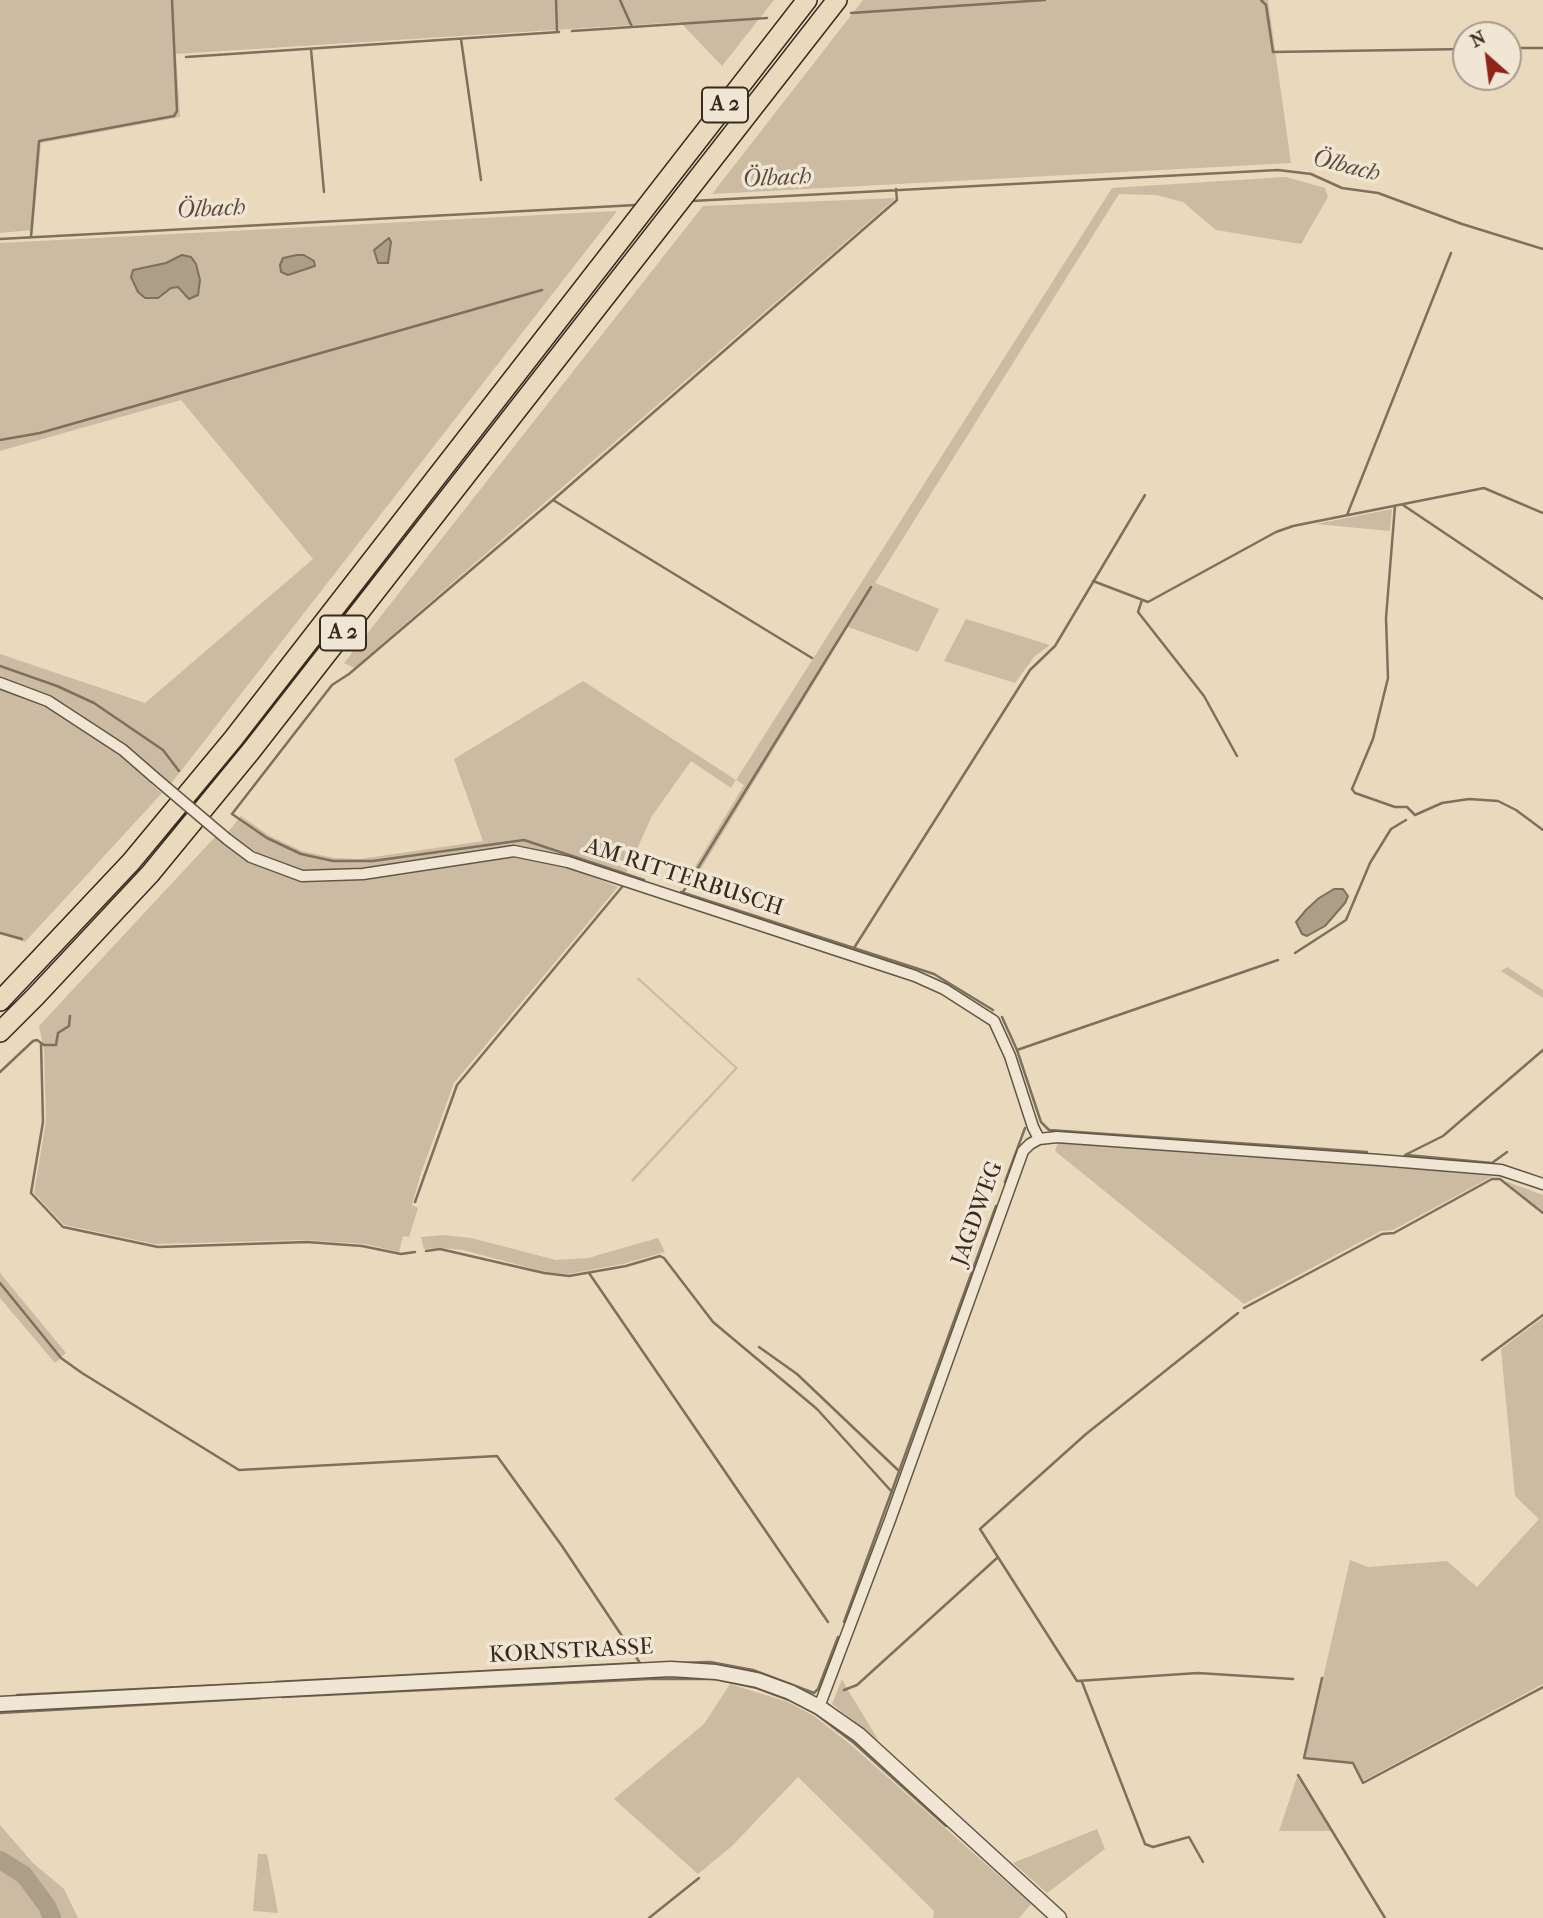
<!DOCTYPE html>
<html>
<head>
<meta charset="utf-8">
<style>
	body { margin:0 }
	#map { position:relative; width:1543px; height:1918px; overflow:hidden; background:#e9d9bd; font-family:"IM FELL French Canon",serif }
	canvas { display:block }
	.north { position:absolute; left:1452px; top:21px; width:70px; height:70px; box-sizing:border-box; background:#f1e6d4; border:2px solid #a79b8c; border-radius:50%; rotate:332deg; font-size:19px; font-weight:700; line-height:28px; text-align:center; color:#372a1f }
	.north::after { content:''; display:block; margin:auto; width:24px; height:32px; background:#8f2418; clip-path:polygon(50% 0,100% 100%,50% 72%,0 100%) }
</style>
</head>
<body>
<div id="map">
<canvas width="1543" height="1918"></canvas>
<div class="north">N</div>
</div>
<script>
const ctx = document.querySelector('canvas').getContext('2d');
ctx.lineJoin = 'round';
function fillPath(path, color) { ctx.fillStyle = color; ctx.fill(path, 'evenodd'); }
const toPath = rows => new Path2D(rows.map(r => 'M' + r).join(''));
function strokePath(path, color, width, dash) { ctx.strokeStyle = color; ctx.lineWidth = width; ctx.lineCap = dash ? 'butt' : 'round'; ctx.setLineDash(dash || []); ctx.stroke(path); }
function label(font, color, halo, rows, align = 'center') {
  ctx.font = font + ' "IM FELL French Canon",serif'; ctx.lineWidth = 7; ctx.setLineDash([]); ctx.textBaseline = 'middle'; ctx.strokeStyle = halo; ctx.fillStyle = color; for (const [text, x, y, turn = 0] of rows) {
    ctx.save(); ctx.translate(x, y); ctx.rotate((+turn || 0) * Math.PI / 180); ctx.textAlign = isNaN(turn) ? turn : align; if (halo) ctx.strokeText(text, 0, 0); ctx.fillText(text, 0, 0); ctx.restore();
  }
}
const green = toPath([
	[0,0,774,0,722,66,680,22,176,54,180,117,41,143,33,230,0,233],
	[863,0,1268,0,1291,163,712,194],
	[1286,177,1325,188,1328,197,1301,244,1216,230,1183,202,1156,195,1119,194,875,583,939,609,918,652,848,627,690,887,684,885,744,785,736,780,731,788,691,761,652,816,624,877,520,847,363,870,304,871,256,852,228,832,241,816,270,836,302,851,334,858,360,859,483,841,454,759,583,681,736,780,1112,188],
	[896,198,354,668,344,663,703,206],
	[617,211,170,785,157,774,150,783,162,793,25,942,0,934,0,654,145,703,313,559,181,400,0,451,0,243],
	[1392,509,1390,531,1316,524],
	[966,619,1050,645,1034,657,1015,683,944,661],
	[215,837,249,862,303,882,366,880,513,857,568,867,618,887,454,1083,420,1176,412,1205,418,1208,409,1237,403,1236,399,1252,365,1244,305,1240,155,1244,64,1225,34,1193,46,1121,44,1050,39,1026],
	[1507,967,1543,990,1543,998,1501,971],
	[638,977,738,1068,633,1182,631,1180,735,1068,637,979],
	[1058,1142,1384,1165,1493,1176,1393,1230,1381,1231,1244,1304,1055,1151],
	[1505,1181,1543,1195,1543,1212],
	[443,1235,471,1238,556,1260,588,1258,658,1238,665,1252,623,1264,568,1274,545,1272,463,1250,441,1248,424,1249,421,1237],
	[0,1273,66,1353,55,1363,0,1298],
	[1543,1318,1543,1684,1363,1781,1354,1762,1305,1757,1350,1560,1368,1567,1447,1561,1477,1587,1539,1519,1515,1496,1501,1349],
	[842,1679,849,1692,879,1741,832,1704],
	[730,1684,788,1702,814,1716,851,1745,1031,1904,1019,1918,933,1918,934,1911,798,1777,732,1846,698,1874,614,1799,704,1724],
	[1297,1777,1331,1831,1279,1831],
	[0,1825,33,1863,64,1889,78,1918,0,1918],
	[1097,1829,1105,1849,1047,1893,1013,1863],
	[258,1854,267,1854,278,1913,253,1911]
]);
const water = toPath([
	[389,238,391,242,388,263,378,263,374,250,389,238],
	[182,255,191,257,196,264,200,280,198,295,189,299,178,287,171,288,158,298,145,298,138,292,131,277,133,270,166,263,182,255],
	[297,255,304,255,314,261,315,266,288,275,281,272,280,265,283,258,297,255],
	[1334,889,1343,889,1348,896,1345,903,1325,926,1307,936,1302,934,1296,922,1306,910,1319,898,1334,889]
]);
const stream = toPath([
	[556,0,557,32],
	[620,0,632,27],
	[1261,0,1266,5,1273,52,1466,49],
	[851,13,1045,0],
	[572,31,767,18],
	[461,39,481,180],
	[1508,48,1543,48],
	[311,49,324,192],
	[186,57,559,32],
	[692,201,1278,170,1311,174,1342,188,1378,193,1462,224,1543,249],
	[31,237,39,141,174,116,177,111,172,0],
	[0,239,636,205],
	[0,440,40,433,542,290],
	[553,500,812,658],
	[1403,505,1543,599],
	[1395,506,1386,618,1388,678,1373,739,1352,789,1355,793,1395,807,1407,807,1415,815],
	[1347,515,1451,253],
	[1093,581,1148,602,1276,532,1293,526,1484,488,1543,513],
	[1142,600,1138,612,1204,696,1237,756],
	[0,666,57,686,94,703,163,750,179,771],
	[1415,815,1442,803,1469,799,1498,801,1516,810,1543,830],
	[644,880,524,840,373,861,333,861,301,854,267,838,232,814,332,685,349,674,553,500,897,200,896,189],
	[681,892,934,974,993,1010],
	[683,892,871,587],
	[0,933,22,939],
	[854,948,1030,670,1055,646,1145,495],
	[1295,953,1346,920,1370,863,1391,829,1406,820],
	[1002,1017,1017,1050,1041,1122,1049,1130,1367,1152],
	[41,1043,43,1122,31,1193,63,1227,158,1247,307,1242,362,1246,401,1254,415,1252],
	[1017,1050,1278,960],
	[0,1072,33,1041,37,1040,44,1045,56,1045,58,1033,69,1026,70,1016],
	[1405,1155,1443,1136,1543,1050],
	[1407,1155,1492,1163,1507,1152],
	[1005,1182,1025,1128],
	[415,1202,457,1085,622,887],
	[426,1251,440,1249,544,1273,569,1276,626,1266,660,1256,664,1258,713,1322,817,1409,892,1492],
	[589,1273,828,1622],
	[0,1283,61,1358,82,1373,239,1470,497,1456,562,1546,640,1663],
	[1244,1308,1382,1234,1394,1233,1492,1179,1500,1179,1543,1213],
	[1238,1313,1086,1434,980,1529,1077,1681,1198,1673,1293,1679],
	[759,1347,797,1374,899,1471],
	[1482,1360,1543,1315],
	[844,1622,996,1206],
	[676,1663,710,1662,753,1670,814,1693,818,1689,838,1637],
	[1322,1678,1304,1758,1353,1763,1363,1783,1543,1687],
	[275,1682,639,1663],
	[1082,1682,1145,1844,1153,1847,1189,1837,1203,1862],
	[844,1690,857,1685,997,1558],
	[17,1695,261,1683],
	[282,1697,649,1679,715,1679,757,1688,789,1700,816,1714,854,1743,946,1826],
	[0,1713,261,1698],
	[1298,1775,1385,1918],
	[649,1918,699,1878]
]);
const river = toPath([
	[0,1860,24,1875,47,1906,52,1918]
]);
const minor = toPath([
	[0,683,48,701,123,750,154,777],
	[227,839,251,857,302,876,363,874,514,851,568,862,915,976,944,989,994,1021,1010,1056,1033,1127,1039,1139],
	[819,1707,890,1520,1023,1151,1030,1144,1039,1139,1057,1137,1379,1160,1501,1170,1543,1184]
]);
const tertiary = toPath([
	[0,1704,671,1669,716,1672,757,1680,790,1692,819,1707,859,1735,1059,1918]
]);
const motorway = toPath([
	[0,1001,131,862,233,739,807,0],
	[0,1032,35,997,150,874,251,751,837,0]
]);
const minorBridge = toPath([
	[154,777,227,839]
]);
const shields = [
	[725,105,46],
	[343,633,46]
];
const shieldNames = [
	["A 2",725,105],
	["A 2",343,633]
];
const streetNames = [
	["AM RITTERBUSCH",684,878,18],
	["JAGDWEG",978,1214,-70],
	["KORNSTRASSE",571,1652,-3]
];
const waterNames = [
	["Ölbach",1346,167,14],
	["Ölbach",777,179,-3],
	["Ölbach",211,210,-3]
];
fillPath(green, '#cbbba2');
fillPath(water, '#ac9e87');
strokePath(water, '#7d705d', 2);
strokePath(stream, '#7d705d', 2.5);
strokePath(river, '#ac9e87', 18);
strokePath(minor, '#645646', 13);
strokePath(tertiary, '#645646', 17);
strokePath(motorway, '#372a1f', 22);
strokePath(minor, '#f1e6d4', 10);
strokePath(tertiary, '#f1e6d4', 14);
strokePath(motorway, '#e9d9bd', 19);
strokePath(minorBridge, '#645646', 13, []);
strokePath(minorBridge, '#f1e6d4', 10);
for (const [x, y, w] of shields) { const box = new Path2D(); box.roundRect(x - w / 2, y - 17.5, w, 35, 5); ctx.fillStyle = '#f1e6d4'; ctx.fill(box); strokePath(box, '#372a1f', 2); }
label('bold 21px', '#372a1f', null, shieldNames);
label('23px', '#372a1f', '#f1e6d4', streetNames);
label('italic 24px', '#5a4d3e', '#f1e6d4', waterNames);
</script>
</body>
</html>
